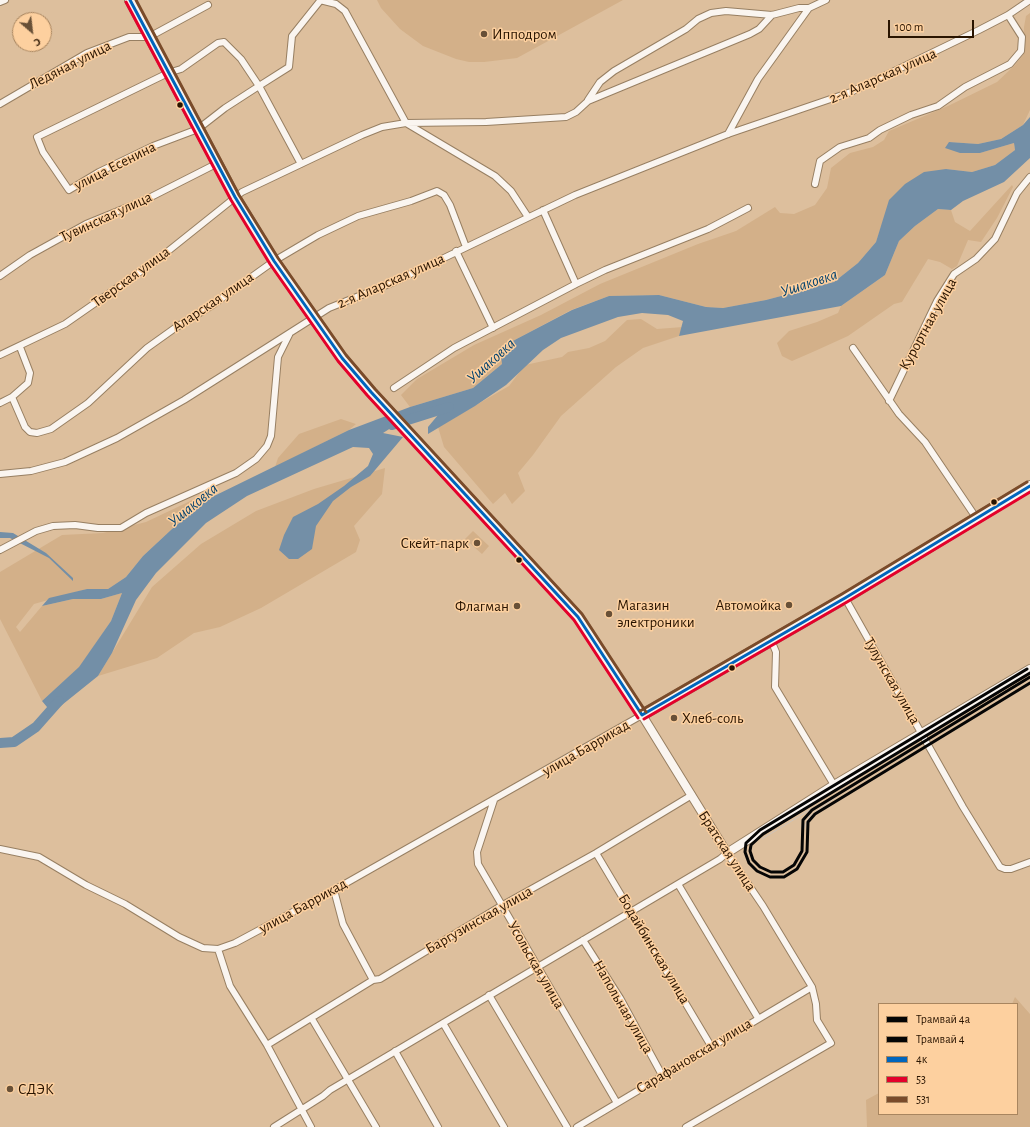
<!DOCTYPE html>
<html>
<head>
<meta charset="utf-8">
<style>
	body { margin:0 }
	#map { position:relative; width:1030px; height:1127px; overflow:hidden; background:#ddbf9d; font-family:"Alegreya Sans",sans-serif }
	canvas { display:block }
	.legend { position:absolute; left:878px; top:1003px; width:140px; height:112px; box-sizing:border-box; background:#fdd09f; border:1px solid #a8855f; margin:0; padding:5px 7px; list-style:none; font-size:12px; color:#291400 }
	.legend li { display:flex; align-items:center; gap:8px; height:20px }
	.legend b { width:20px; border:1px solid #a8855f }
	.north { position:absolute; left:12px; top:12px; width:40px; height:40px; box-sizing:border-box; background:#fdd09f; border:1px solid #a8855f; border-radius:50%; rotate:152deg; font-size:11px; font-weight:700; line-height:16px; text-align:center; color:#291400 }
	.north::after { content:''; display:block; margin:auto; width:14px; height:18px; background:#685037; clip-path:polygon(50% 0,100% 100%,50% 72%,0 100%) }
	.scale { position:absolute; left:888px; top:20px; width:86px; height:18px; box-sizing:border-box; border:2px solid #291400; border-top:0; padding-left:5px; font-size:12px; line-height:14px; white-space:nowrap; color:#291400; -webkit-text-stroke:3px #fdd09f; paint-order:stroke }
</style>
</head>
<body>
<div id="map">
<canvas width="1030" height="1127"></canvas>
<ul class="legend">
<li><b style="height:5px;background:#050505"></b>Трамвай 4a</li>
<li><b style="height:5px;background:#050505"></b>Трамвай 4</li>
<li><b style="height:5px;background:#0065bd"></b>4к</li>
<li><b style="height:5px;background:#e4002b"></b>53</li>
<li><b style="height:5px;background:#7a4b2a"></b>531</li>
</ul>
<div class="north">С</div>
<div class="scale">100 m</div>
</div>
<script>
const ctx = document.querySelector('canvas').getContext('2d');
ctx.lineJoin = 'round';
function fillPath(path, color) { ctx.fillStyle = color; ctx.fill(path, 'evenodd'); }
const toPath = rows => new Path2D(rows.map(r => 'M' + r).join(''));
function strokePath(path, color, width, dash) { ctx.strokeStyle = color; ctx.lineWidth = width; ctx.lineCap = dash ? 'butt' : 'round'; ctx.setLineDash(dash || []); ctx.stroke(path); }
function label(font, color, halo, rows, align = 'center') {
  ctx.font = font + ' "Alegreya Sans",sans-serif'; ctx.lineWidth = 3; ctx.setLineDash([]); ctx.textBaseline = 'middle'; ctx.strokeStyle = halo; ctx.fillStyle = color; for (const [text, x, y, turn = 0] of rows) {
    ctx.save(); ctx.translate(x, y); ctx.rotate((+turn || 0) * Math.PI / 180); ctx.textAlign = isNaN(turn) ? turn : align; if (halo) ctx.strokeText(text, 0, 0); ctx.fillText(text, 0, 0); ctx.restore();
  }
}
const green = toPath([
	[377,0,623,0,517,58,484,62,469,62,456,59,423,46,400,29,381,8],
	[1030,13,1030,110,1023,125,1001,139,978,144,949,142,980,153,1014,143,1015,150,995,165,972,172,946,169,881,227,876,242,858,263,834,282,766,300,723,308,706,307,659,295,609,296,571,310,507,344,502,364,473,388,410,407,401,395,417,379,474,345,541,315,600,284,698,244,736,231,775,207,780,213,794,214,815,205,827,188,831,168,850,153,873,147,884,140,889,131,948,106,997,82,1015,65,1023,55,1024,27,1026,16],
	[1012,185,1013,187,997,218,981,242,968,240,957,266,952,269,940,262,928,259,902,302,894,304,848,336,815,351,792,361,782,356,777,343,789,331,817,322,838,313,841,306,885,275,899,241,915,226,938,209,951,210,955,222,970,231],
	[641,319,657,329,683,327,679,336,643,348,616,367,561,416,533,455,518,473,525,491,512,504,505,493,493,504,444,447,438,427,509,386,525,365,562,357,568,352,589,348,605,341,627,320],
	[341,419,356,424,349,430,275,467,278,458,299,434],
	[385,468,382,494,354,526,360,540,356,552,261,608,220,627,194,633,157,658,98,676,152,587,201,544,256,511,314,489],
	[203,495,208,499,172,529,143,556,126,577,108,589,87,589,34,604,16,627,20,632,42,606,73,599,101,599,122,593,111,621,79,668,42,701,0,619,0,572,62,535,103,533,146,522],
	[473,531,489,546,482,554,465,539],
	[1015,997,1030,1014,1030,1127,867,1127,866,1100,879,1093,879,1114,1017,1114,1017,1004,1012,1004]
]);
const water = toPath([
	[1030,117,1030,158,1004,182,963,201,951,210,938,209,915,226,899,241,885,275,841,306,679,336,683,321,668,315,642,313,618,317,561,338,543,350,506,385,475,406,428,434,428,427,438,415,437,407,405,419,383,433,403,437,370,476,351,487,333,501,316,526,312,549,298,559,289,559,279,550,284,535,293,517,318,504,344,486,368,466,373,454,369,448,353,447,247,496,206,523,156,573,136,600,112,653,98,676,52,713,42,701,79,667,111,621,122,593,101,599,73,599,42,606,49,598,87,589,108,589,126,577,143,556,172,529,208,499,349,430,410,407,473,388,502,364,501,355,507,344,572,310,609,296,659,295,706,307,723,308,766,300,834,282,858,263,876,242,889,200,905,184,924,172,946,169,972,172,995,165,1015,150,1014,143,980,153,960,153,945,148,949,142,978,144,1001,139,1023,125],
	[0,532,13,533,46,553,73,578,73,581,49,558,10,538,0,538]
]);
const river = toPath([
	[392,425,449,407],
	[0,743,14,742,36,727,59,701]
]);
const minor = toPath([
	[320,0,336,4,345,11,406,123,495,176,511,191,528,217],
	[0,2,5,0],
	[588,100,600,82,614,71,686,29,698,19,711,13,726,11,772,15,799,8,809,8],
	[0,104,87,53,129,37,149,37,208,5],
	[728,134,758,79,809,8,826,0],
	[301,164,259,86,241,59,224,42,218,43,181,69,168,73,37,137,43,152,69,190,99,172,153,146,198,129,225,108,259,86,289,67,292,36,320,1],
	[815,184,820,161,840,147,869,138,880,130,911,115,938,106,965,87,1010,64,1021,51,1022,37,1008,15],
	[543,210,576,284],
	[456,251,493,328],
	[0,276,30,255,86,224,145,200,216,164],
	[853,348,899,414,925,442,977,519],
	[0,355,65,324,157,260,242,192,362,135,382,127,406,123,486,122,566,117,576,112,588,101,750,34,759,29,772,15],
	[394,388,454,348,576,284,605,270,708,229,748,208],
	[12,397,25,427,30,432,37,433,51,429,88,403,147,348,175,328,211,306,274,261,318,235,358,216,411,201,437,191,444,195,450,205,466,247],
	[889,401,937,301,954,274,976,259,995,239,1017,193,1030,177],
	[0,403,12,397,28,383,30,373,20,347],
	[0,474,31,471,65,462,117,438,184,400,329,308,394,282,575,195,728,134,851,92,979,30,1008,15,1030,0],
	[0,550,36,531,53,526,75,525,98,528,121,528,146,513,236,473,256,459,267,446,271,436,278,357,289,335],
	[845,598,963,807,1000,867,1005,869,1011,869,1030,862],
	[771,640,776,652,775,687,834,785],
	[494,800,477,852,478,864,617,1103],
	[0,849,39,857,86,885,125,904,179,937,203,948,218,949,235,943,334,890,642,715],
	[596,853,711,1046],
	[678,884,758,1018],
	[334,890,343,924,373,980],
	[583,940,620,998,662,1075],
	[218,949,230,986,267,1045,311,1127],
	[489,995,567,1127],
	[312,1019,376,1127],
	[443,1023,504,1127],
	[267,1045,373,980,380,979,501,906,596,853,692,795],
	[395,1051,438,1127],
	[274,1127,323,1096,330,1090,720,859,727,853,763,906,812,987,816,1004,817,1020,831,1043,686,1127],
	[577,1127,812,987]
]);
const tertiary = toPath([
	[642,715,727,853,834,785,1030,669]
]);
const primary = toPath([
	[130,0,235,197,274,261,342,358,371,392,578,617,642,715,845,598,1030,486]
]);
const tram = toPath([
	[802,838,803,830,809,817,852,785],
	[762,839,813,808]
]);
const bus1 = toPath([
	[130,0,235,197,274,261,342,358,371,392,578,617,642,715],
	[642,715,845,598,1030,486]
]);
const bus2 = toPath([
	[126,2,231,200,270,264,338,361,367,395,574,620,638,718],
	[644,719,847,602,1030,492]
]);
const bus3 = toPath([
	[136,0,239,195,278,258,346,355,375,389,582,614,646,712],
	[640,711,842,594,1027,482]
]);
const tram1 = toPath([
	[1030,673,763,834,751,845,750,851,753,860,760,867,771,872,783,872,794,865,802,851,803,820,812,810,1030,677]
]);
const tram2 = toPath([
	[1027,669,760,830,746,843,745,852,749,863,757,871,770,877,784,877,797,869,807,852,808,822,815,814,1030,683]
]);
const markers = [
	[484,34,4,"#685037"],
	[180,105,3.5,"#291400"],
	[994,502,3.5,"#291400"],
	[477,543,4,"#685037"],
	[519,560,3.5,"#291400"],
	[789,605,4,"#685037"],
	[517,606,4,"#685037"],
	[609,614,4,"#685037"],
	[732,668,3.5,"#291400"],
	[674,718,4,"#685037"],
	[10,1089,4,"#685037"]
];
const poiNames = [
	["Ипподром",492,34],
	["Скейт-парк",469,543,"right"],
	["Магазин",617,605],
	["электроники",617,622],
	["Автомойка",781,605,"right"],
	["Флагман",509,606,"right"],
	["Хлеб-соль",682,718],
	["СДЭК",18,1089]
];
const streetNames = [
	["Ледяная улица",70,65,-27],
	["2-я Аларская улица",883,76,-24],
	["улица Есенина",115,166,-27],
	["Тувинская улица",106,217,-25],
	["Тверская улица",131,277,-36],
	["2-я Аларская улица",391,281,-24],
	["Аларская улица",213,302,-34],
	["Курортная улица",928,324,-61],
	["Тулунская улица",892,681,60],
	["улица Баррикад",586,748,-30],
	["Братская улица",727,851,57],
	["улица Баррикад",303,906,-29],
	["Баргузинская улица",479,920,-30],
	["Бодайбинская улица",654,949,59],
	["Усольская улица",536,965,60],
	["Напольная улица",623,1007,60],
	["Сарафановская улица",694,1056,-31]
];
const waterNames = [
	["Ушаковка",809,283,-18],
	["Ушаковка",491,361,-42],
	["Ушаковка",193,505,-39]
];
fillPath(green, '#d3b089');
fillPath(water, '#738fa7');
strokePath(river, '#738fa7', 10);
strokePath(minor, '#977f62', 8);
strokePath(tertiary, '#977f62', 10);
strokePath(primary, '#977f62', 12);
strokePath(minor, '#faf5f0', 6);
strokePath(tertiary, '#faf5f0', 8);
strokePath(primary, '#faf5f0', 10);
strokePath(tram, '#cdc3b9', 1);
strokePath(bus1, '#0065bd', 3);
strokePath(bus2, '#e4002b', 3);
strokePath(bus3, '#7a4b2a', 3);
strokePath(tram1, '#050505', 3);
strokePath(tram2, '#050505', 3);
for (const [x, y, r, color] of markers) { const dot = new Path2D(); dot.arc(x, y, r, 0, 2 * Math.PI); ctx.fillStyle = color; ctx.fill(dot); strokePath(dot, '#fdd09f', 1.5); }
label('15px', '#291400', '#fdd09f', poiNames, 'left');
label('15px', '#291400', '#fdd09f', streetNames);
label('italic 16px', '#00416f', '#fdd09f', waterNames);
</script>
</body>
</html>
